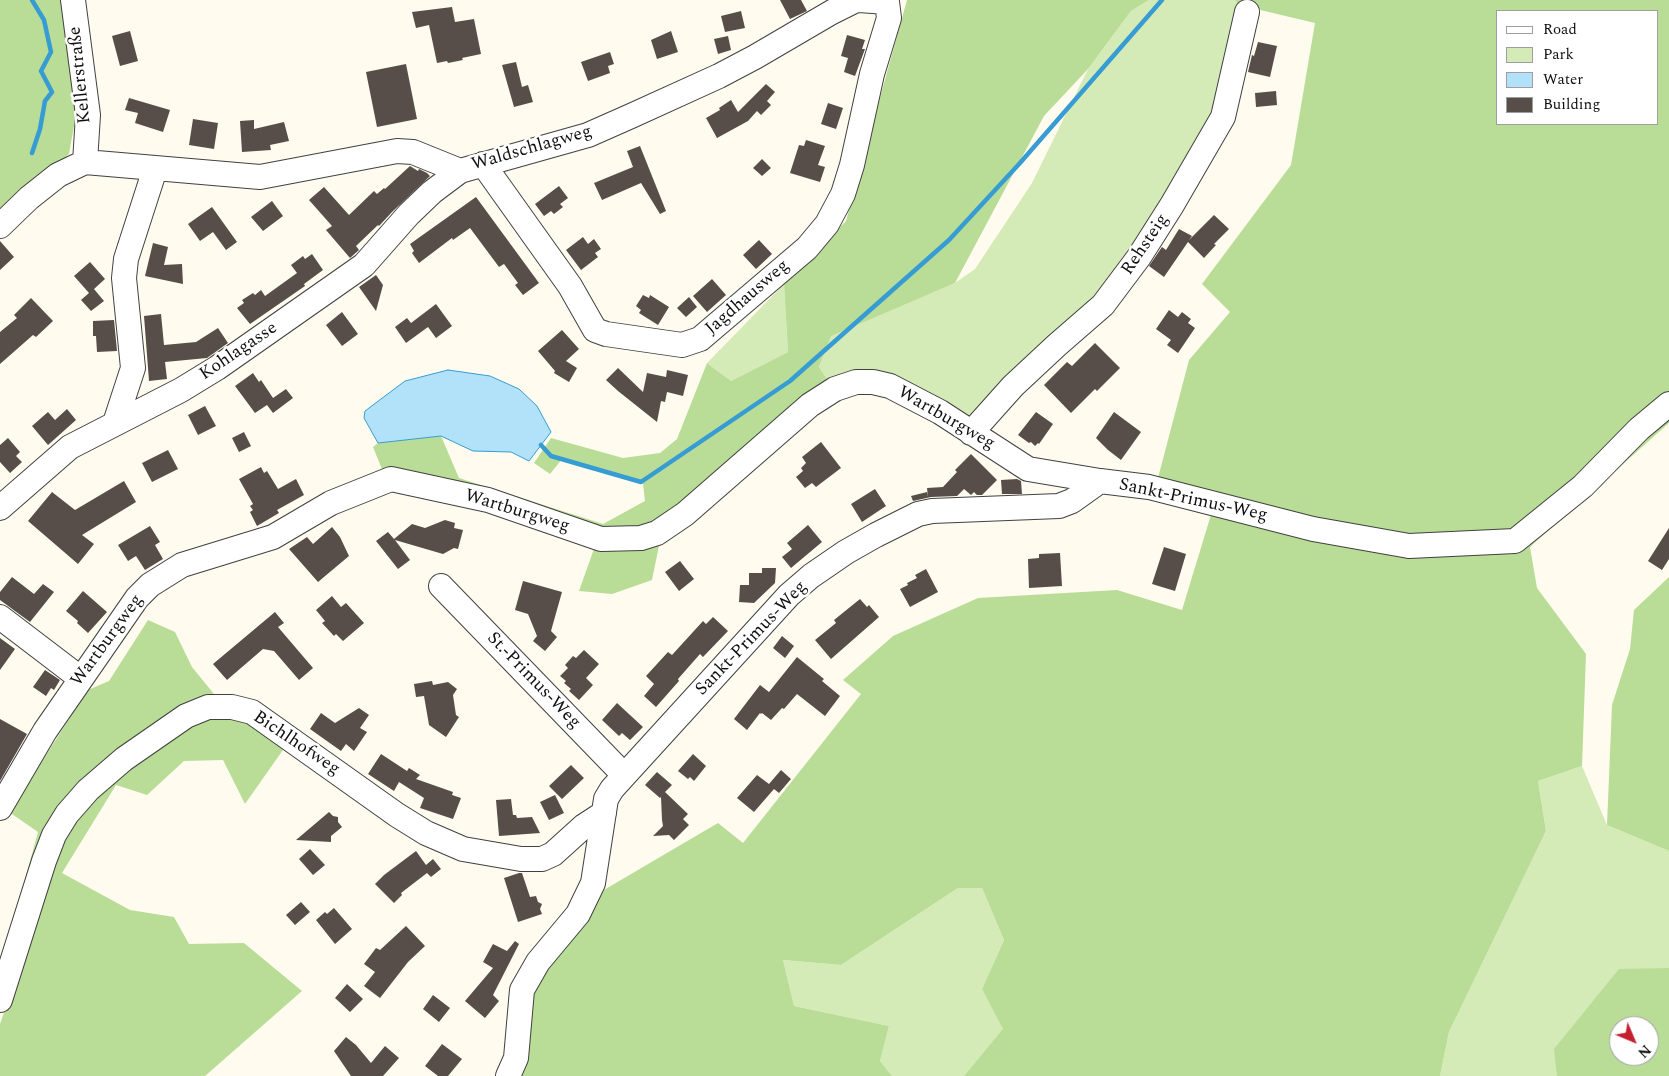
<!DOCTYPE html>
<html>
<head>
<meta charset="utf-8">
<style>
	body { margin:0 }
	#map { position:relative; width:1669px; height:1076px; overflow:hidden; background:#fffbef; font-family:Spectral,serif }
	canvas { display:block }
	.legend { position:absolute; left:1496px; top:10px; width:162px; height:115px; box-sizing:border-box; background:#fff; border:1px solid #9f9f9f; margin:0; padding:6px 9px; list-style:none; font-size:15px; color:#0e0e0e }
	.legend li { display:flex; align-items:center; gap:10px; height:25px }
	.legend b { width:25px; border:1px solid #9f9f9f }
	.north { position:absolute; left:1609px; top:1016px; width:50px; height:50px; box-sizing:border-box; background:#fff; border:1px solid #9f9f9f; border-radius:50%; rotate:135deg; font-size:14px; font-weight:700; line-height:20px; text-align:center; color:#0e0e0e }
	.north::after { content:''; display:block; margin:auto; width:18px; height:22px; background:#c42030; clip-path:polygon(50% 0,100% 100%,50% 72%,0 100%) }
</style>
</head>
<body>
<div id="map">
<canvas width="1669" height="1076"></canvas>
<ul class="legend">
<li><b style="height:6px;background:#fff"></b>Road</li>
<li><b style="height:14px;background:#d5ebb7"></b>Park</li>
<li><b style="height:14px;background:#b2e2f9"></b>Water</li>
<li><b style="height:14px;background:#574e4a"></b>Building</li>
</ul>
<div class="north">N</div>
</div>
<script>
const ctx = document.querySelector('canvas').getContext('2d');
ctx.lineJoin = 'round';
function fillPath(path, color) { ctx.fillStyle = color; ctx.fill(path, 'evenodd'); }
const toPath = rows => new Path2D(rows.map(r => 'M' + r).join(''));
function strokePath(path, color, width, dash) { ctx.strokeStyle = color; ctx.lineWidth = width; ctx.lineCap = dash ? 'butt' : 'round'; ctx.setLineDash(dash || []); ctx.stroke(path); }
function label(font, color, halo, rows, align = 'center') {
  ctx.font = font + ' Spectral,serif'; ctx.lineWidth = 5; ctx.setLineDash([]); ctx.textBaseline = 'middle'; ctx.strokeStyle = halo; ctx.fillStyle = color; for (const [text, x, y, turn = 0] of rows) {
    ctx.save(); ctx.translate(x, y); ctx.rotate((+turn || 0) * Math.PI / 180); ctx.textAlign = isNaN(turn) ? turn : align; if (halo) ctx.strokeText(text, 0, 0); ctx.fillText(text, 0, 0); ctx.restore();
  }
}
const green = toPath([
	[1149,0,1235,0,1245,13,1216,121,1128,266,972,421,878,375,830,384,819,367,831,335,955,283,975,269,1032,183,1088,69,1131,11],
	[784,284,788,352,731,381,707,363],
	[1582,766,1607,825,1669,851,1669,1076,1440,1076,1449,1032,1546,831,1538,781],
	[1619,1026,1649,1026,1649,1056,1619,1056],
	[958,888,982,888,1004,940,982,989,1004,1029,964,1076,892,1076,880,1061,889,1026,794,1006,783,960,841,965]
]);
const forest = toPath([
	[0,0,66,0,78,104,69,154,0,218],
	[907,0,1149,0,1131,11,1088,69,1044,116,955,283,831,336,819,367,830,384,664,521,652,580,612,594,579,591,595,546,470,504,390,489,373,447,378,443,441,436,459,478,603,524,645,501,643,484,562,459,550,474,534,463,551,438,623,458,660,453,677,439,707,363,731,381,788,352,784,284,846,221],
	[1235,0,1669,0,1669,423,1530,547,1537,588,1586,654,1582,766,1538,781,1546,831,1449,1032,1440,1076,964,1076,1003,1029,982,989,1004,940,982,888,958,888,841,965,783,960,794,1006,889,1026,880,1061,892,1076,518,1076,529,995,585,917,597,894,718,823,743,843,861,694,843,680,893,636,978,598,1117,590,1182,610,1217,495,1158,478,1189,360,1230,312,1202,284,1291,165,1315,23,1256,9,1245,13],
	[1498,11,1658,11,1658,124,1498,124],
	[1669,577,1669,851,1607,825,1612,705,1630,649,1634,610],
	[148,620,175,632,192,667,218,699,285,747,245,804,223,760,184,761,147,795,116,785,62,873,130,910,174,917,189,944,244,943,302,991,205,1076,0,1076,0,1024,40,908,21,894,38,832,9,812,88,690,109,681],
	[1669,968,1669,1076,1557,1076,1554,1049,1619,969],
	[1619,1026,1649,1026,1649,1056,1619,1056]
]);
const water = toPath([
	[448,370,490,376,519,389,537,406,551,432,529,461,511,452,473,451,441,436,378,443,364,418,365,411,405,381,448,370]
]);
const stream = toPath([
	[32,0,44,20,51,52,41,71,52,92,45,101,40,129,32,153],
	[541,445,551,456,641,482,790,381,949,240,1020,163,1162,0]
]);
const building = toPath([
	[780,0,801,0,807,11,790,19],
	[452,7,455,22,474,19,481,54,462,58,463,60,448,63,447,61,437,63,429,25,416,28,412,12],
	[741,11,745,28,725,32,721,16],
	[130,31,138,61,120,66,112,36],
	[671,31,678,52,657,59,651,40],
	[847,35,865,40,862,49,865,49,855,76,844,72,848,58,841,56],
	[728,36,731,50,718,54,714,39],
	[1258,42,1277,46,1270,77,1248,72,1252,55,1254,56],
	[610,52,614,64,608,66,610,73,588,81,581,62],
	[516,62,522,87,528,85,533,102,514,107,502,65],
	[406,64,417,119,377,127,366,72],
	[766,84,775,92,767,101,771,105,761,115,757,111,748,121,717,138,706,118,720,110,719,108,731,100,738,112],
	[1276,91,1277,105,1256,107,1255,93],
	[129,98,170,110,163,132,135,123,138,113,125,110],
	[828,103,843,108,836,129,821,124],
	[193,119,218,123,214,149,189,145],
	[254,120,254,129,284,122,289,141,270,145,271,150,242,152,240,121],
	[806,140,825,146,818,165,825,167,820,182,790,173,799,145,804,146],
	[640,146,666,211,660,214,641,183,602,200,594,183,633,167,627,151],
	[762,159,771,168,762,176,753,168],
	[410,166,418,171,419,169,427,173,430,176,392,212,379,226,378,225,356,246,359,250,350,258,326,230,332,226,309,200,324,187,349,215,374,191,377,194,384,188,385,189],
	[559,186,568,198,560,204,563,207,554,214,551,211,544,216,535,204],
	[476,197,539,283,523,295,515,285,518,283,504,264,499,267,470,228,453,240,452,238,419,263,412,253,414,251,410,244],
	[272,201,283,216,263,231,251,217],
	[212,207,237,242,226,250,213,232,200,241,188,224],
	[1214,215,1229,229,1214,244,1216,245,1204,258,1188,242,1164,277,1149,266,1162,247,1166,250,1179,229,1192,236,1189,240],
	[583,237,588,244,594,239,601,249,595,253,598,257,581,270,566,250],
	[759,240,772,254,756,269,743,255],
	[0,241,14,257,0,270],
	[153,243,168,247,164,265,182,264,183,284,145,276],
	[312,254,323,270,304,284,305,286,250,324,237,308,244,303,242,300,253,293,255,295,261,290,265,296,297,273,291,265,303,256,305,259],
	[90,262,105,279,94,289,104,301,91,311,81,300,89,293,74,276],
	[376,275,383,285,376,311,359,287],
	[712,279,726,295,707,312,693,296],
	[643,295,649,298,650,295,669,307,658,325,639,313,641,310,636,306],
	[689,297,697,307,686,317,677,308],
	[31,298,53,321,36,337,33,335,0,364,0,332,17,318,14,315],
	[436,304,452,326,436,338,428,327,406,343,395,327,407,318,411,323],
	[1169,310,1178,317,1182,312,1191,319,1188,323,1195,328,1178,353,1167,345,1171,340,1156,329],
	[342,312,358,334,342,346,326,325],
	[161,314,164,345,196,342,218,328,228,343,207,358,165,362,167,379,149,381,144,316],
	[114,320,117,351,97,352,96,336,93,336,93,321],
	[562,330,579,349,566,361,577,368,569,382,554,373,555,371,538,351],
	[1095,343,1120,368,1097,391,1095,389,1071,413,1044,385,1067,362,1072,366],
	[618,368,643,392,647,373,666,377,667,370,688,375,683,396,667,392,665,402,661,401,657,422,618,391,606,380],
	[253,373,259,382,261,380,273,398,286,389,293,398,273,413,267,405,255,413,235,386],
	[205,406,216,426,198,435,188,415],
	[67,409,76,420,48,445,32,426,48,412,55,420],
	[1036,412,1053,424,1039,444,1038,443,1035,446,1031,442,1029,443,1018,435],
	[1114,412,1141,432,1121,460,1108,450,1096,438],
	[244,432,251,446,239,452,232,438],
	[8,438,20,452,16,456,22,462,10,473,0,462,0,445],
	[821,442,841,468,816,487,812,483,805,488,796,477,803,471,801,468,806,463,802,457],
	[168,450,178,469,152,482,142,463],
	[971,454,997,480,982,495,977,495,974,492,971,495,964,489,957,496,931,497,913,501,911,496,927,492,928,497,927,488,943,487,957,472,955,470],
	[261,467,264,473,267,471,278,489,296,479,304,495,277,510,279,513,257,526,250,512,253,510,250,506,253,504,239,479],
	[1017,479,1021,481,1022,494,1002,494,1001,480],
	[124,481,136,502,82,535,94,544,78,564,28,521,52,492,75,510],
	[875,489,886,506,862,522,851,504],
	[445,520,455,523,454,528,463,530,458,549,454,548,443,554,395,540,410,560,398,569,376,541,388,532,394,539,412,524,425,528],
	[808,525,822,542,791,568,782,557,792,549,787,543],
	[150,526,160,542,155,545,163,559,145,570,136,556,128,561,118,545],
	[332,527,340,537,349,556,318,582,289,549,307,537,313,544],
	[1669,528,1669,559,1662,570,1648,561],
	[1164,547,1186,554,1175,591,1152,584],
	[1060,553,1062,586,1029,588,1028,559,1039,558,1039,554],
	[680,561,694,579,679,591,665,572],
	[762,568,776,568,775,583,754,603,739,602,740,585,749,585,749,573,762,573],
	[926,569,938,592,910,607,900,589,908,585,907,583,917,578,915,575],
	[12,577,34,594,43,584,54,592,30,622,0,600,0,592],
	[523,581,562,592,551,631,557,637,545,651,533,641,537,636,528,614,515,610],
	[83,591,107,612,88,633,77,623,78,621,66,611],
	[332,596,341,607,346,603,364,623,343,641,336,634,334,636,322,623,325,621,316,610],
	[860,599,867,607,869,605,879,617,831,659,815,640,836,623,834,620],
	[275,612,284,623,278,627,313,668,299,680,274,651,263,649,227,680,213,664],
	[713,617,728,631,703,657,700,654,678,679,679,681,656,707,644,696,654,684,646,676,668,652,672,655,703,621,706,624],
	[782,636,794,646,785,658,773,648],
	[0,638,15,649,0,670],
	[584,650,599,664,586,678,593,685,579,700,569,691,571,689,564,683,566,681,560,676,568,668,565,665,573,656,576,658],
	[797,657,824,679,822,681,840,696,825,716,797,694,784,709,782,708,771,720,762,713,761,714,760,713,747,730,734,719,760,685,769,692],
	[45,670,60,680,54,690,51,688,46,696,33,687],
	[432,681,433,685,448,682,457,689,453,695,456,715,459,717,446,737,429,725,424,696,416,697,414,684],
	[617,703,643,727,630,740,622,733,619,736,602,720],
	[359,708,369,715,360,728,367,732,354,751,346,744,341,751,310,729,321,713,335,723],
	[0,719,27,734,0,781],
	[381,754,407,771,409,768,420,775,416,779,453,792,452,795,461,798,453,819,420,808,424,798,399,782,394,791,368,774],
	[693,754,706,766,694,781,690,777,688,779,678,771],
	[571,765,584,778,562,799,549,786],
	[781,770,791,779,779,793,774,789,754,812,737,798,757,775,769,784],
	[657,772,672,785,665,792,688,814,683,819,689,825,674,840,669,835,653,836,663,826,662,820,661,797,660,798,645,785],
	[555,795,564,813,549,820,540,802],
	[511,799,513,815,516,815,517,818,532,817,540,833,499,836,496,800],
	[329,812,333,816,338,817,338,822,342,827,331,836,331,842,296,840],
	[310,849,325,865,313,875,299,859],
	[416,851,426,865,433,859,441,869,431,877,427,873,401,893,402,895,394,903,375,884,384,875],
	[519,873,522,873,530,897,536,896,538,902,542,904,540,909,542,914,518,922,504,878],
	[301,902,310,912,295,925,286,915],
	[334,908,352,929,335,944,316,920,325,912,327,914],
	[406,926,425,946,408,962,380,998,364,986,375,972,364,964,376,948,380,950],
	[515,941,519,944,493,995,499,1001,485,1018,465,1001,493,968,483,962,493,944,507,951],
	[347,984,363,999,350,1012,335,998],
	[433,995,450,1008,439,1022,423,1009],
	[346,1037,356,1045,371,1063,385,1046,399,1058,383,1076,351,1076,334,1051],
	[442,1044,462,1059,448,1076,438,1076,425,1066]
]);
const minor = toPath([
	[73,0,88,115,85,162],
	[85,162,260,177,397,151,413,152,460,171,588,135,631,116,719,76,755,57,832,12,856,0],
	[483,164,570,286,595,330,606,334,682,345,700,339,807,248,827,224,843,194,852,165,872,74,889,18,887,2,859,0],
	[0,226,29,198,58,175,85,162],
	[115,423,133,368,124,278,126,259,155,169],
	[971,433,1013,386,1057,345,1103,305,1139,257,1172,205,1223,117,1247,12],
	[0,508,70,447,181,390,217,368,364,265,409,214,432,192,460,171],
	[441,586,624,775],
	[0,617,80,678],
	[0,808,45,731,137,598,150,585,182,565,273,537,331,503,391,479,488,500,601,539,641,538,657,533,685,514,810,405,835,389,856,382,873,382,890,386,940,412,1028,469,1100,481,1149,487,1313,529,1409,546,1515,541,1583,486,1639,429,1669,404],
	[0,1000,44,861,54,835,67,814,88,790,124,759,186,716,208,707,232,707,252,712,397,815,426,833,463,849,521,859,542,859,553,854,584,826,604,813],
	[508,1076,516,1058,522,990,538,962,578,914,593,883,606,799,612,789,789,595,811,576,846,552,876,535,918,514,932,511,1059,506,1072,501,1100,481]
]);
const streetNames = [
	["Kellerstraße",81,75,-96],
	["Waldschlagweg",532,149,-16],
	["Rehsteig",1146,245,-56],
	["Jagdhausweg",748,298,-41],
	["Kohlagasse",239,352,-34],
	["Wartburgweg",946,419,30],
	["Sankt-Primus-Weg",1193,501,12],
	["Wartburgweg",517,512,17],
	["Sankt-Primus-Weg",752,639,-46],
	["Wartburgweg",108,641,-54],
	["St.-Primus-Weg",533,681,46],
	["Bichlhofweg",296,744,34]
];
fillPath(green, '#d5ebb7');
fillPath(forest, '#b9dd96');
fillPath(water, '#b2e2f9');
strokePath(water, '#369cd3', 1);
strokePath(stream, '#369cd3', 4.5);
fillPath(building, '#574e4a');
strokePath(minor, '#414141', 26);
strokePath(minor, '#fff', 24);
label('18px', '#0e0e0e', '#fff', streetNames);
</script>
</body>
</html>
